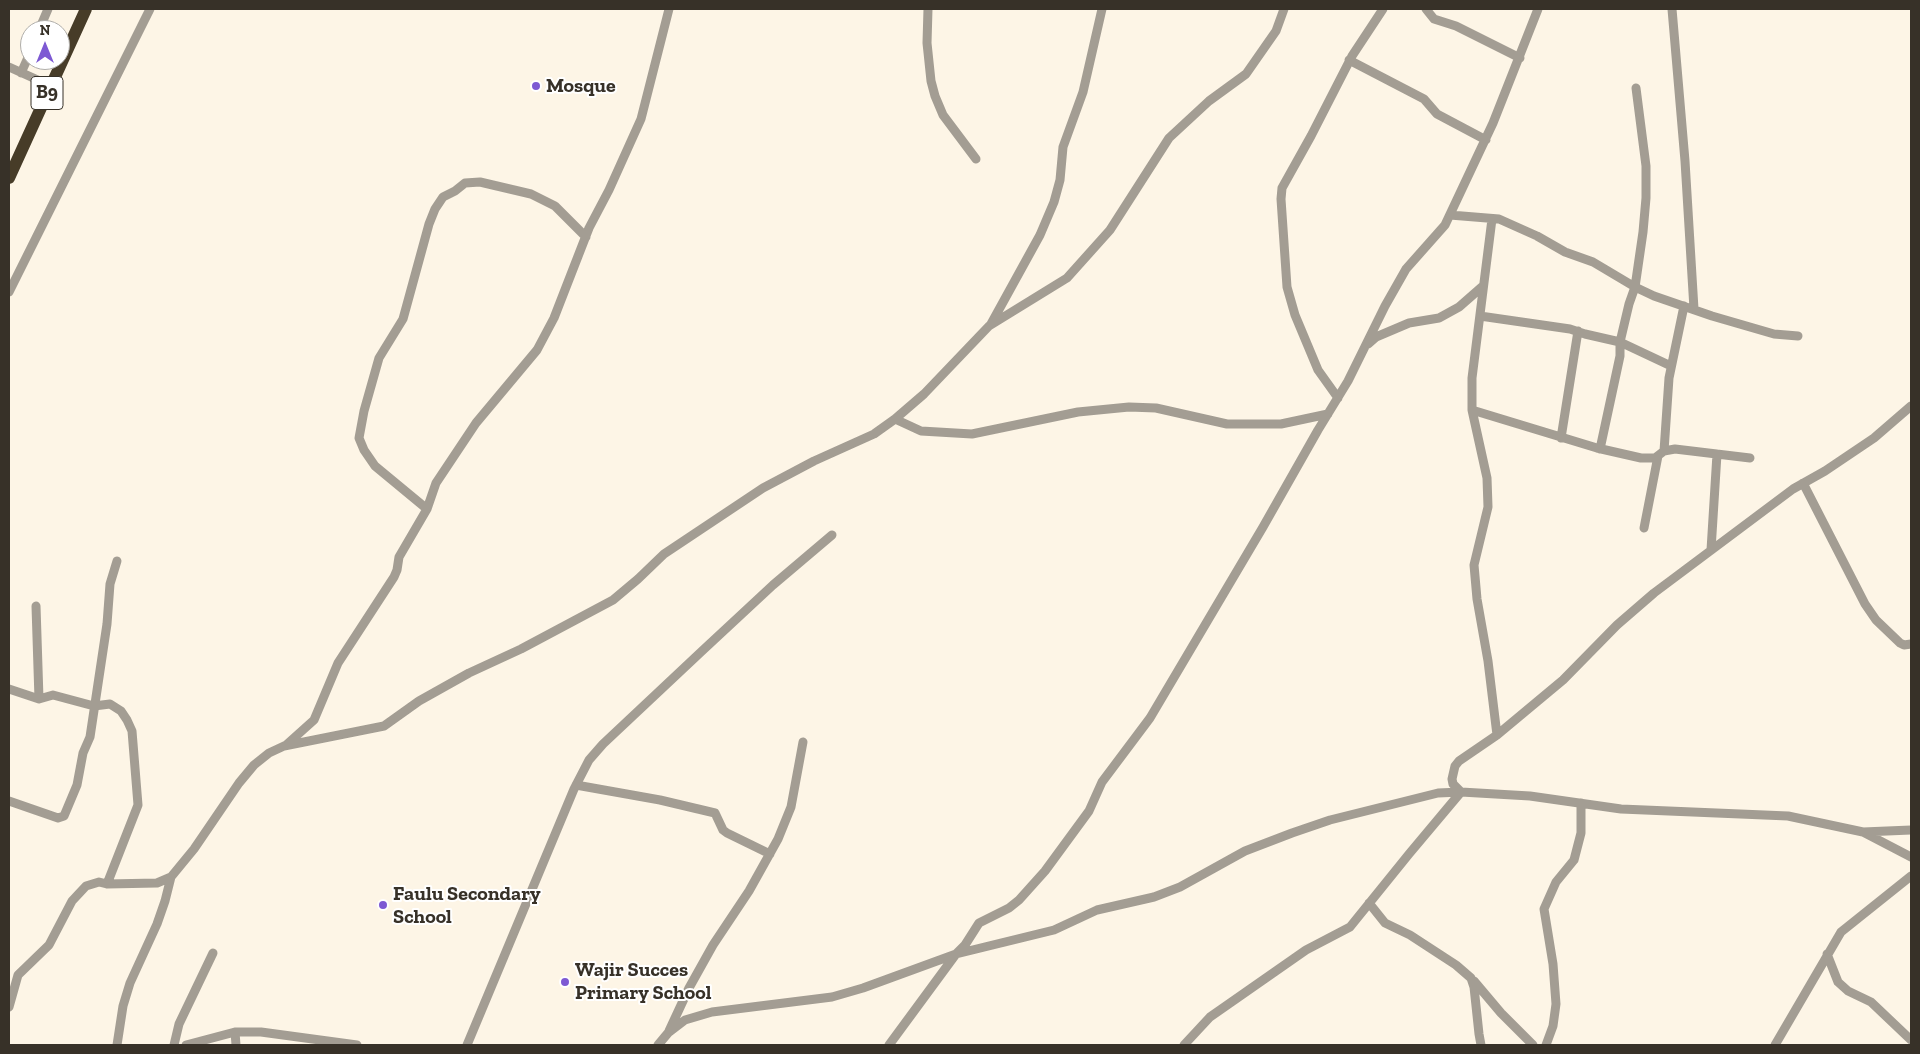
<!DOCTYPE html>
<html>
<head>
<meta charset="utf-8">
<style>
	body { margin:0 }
	#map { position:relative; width:1920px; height:1054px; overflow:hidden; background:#fdf5e6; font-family:"Zilla Slab",serif }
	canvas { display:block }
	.frame { position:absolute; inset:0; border:10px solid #373128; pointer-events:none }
	.north { position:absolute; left:20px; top:20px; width:50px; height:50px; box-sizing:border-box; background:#fff; border:1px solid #afada9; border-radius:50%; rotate:0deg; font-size:14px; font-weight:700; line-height:20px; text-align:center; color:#373128 }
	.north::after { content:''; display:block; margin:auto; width:18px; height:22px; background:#7d59d3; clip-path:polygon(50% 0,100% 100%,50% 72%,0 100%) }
</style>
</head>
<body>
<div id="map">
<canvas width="1920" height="1054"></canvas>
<div class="frame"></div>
<div class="north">N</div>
</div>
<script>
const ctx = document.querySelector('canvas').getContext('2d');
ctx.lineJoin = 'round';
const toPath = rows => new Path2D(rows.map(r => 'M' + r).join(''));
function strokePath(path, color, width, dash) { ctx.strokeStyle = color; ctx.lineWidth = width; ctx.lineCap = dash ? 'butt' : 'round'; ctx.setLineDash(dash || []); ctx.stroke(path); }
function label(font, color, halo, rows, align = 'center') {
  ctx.font = font + ' "Zilla Slab",serif'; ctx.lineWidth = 4; ctx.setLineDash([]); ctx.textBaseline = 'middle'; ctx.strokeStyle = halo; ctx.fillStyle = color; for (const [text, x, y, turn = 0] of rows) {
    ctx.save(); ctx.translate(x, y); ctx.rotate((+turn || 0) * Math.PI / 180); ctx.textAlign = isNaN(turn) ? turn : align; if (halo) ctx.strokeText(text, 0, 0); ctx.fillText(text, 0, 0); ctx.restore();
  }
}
const minor = toPath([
	[928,9,927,43,931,81,935,96,943,115,976,159],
	[1426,9,1434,19,1456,26,1520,58],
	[1672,9,1685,161,1694,309],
	[39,30,48,9],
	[1349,60,1424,99,1437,114,1486,140],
	[9,67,51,86],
	[21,73,30,53],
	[1450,215,1499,219,1537,236,1565,252,1593,262,1635,287,1654,296,1712,316,1774,334,1798,336],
	[1492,219,1472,378,1472,410,1487,478,1488,507,1474,565,1477,599,1488,661,1497,735],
	[9,292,150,9],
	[1480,316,1570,329,1585,334,1620,342,1671,366],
	[991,324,1040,235,1054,202,1060,180,1063,147,1083,92,1102,9],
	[1368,344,1376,337,1409,323,1439,318,1459,307,1483,286],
	[1338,398,1318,370,1295,315,1287,287,1281,199,1282,188,1311,136,1352,56,1383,9],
	[1472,410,1597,448,1641,458,1655,458,1664,451,1675,449,1750,458],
	[895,419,921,431,972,434,1078,412,1129,407,1156,408,1227,424,1281,424,1328,414],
	[1561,438,1578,331],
	[1600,449,1620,356,1620,342,1629,304,1635,287,1643,232,1646,198,1646,166,1636,88],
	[1664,451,1669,378,1684,306],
	[1803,483,1865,604,1876,620,1900,643,1904,645,1911,644],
	[427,509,375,466,364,450,359,438,364,411,379,358,403,319,429,224,435,209,443,197,455,191,465,183,480,182,531,194,555,206,586,237],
	[1644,528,1658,456],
	[1711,550,1717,454],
	[36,606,39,699],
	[9,689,39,699,53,695,94,706,110,704,121,711,127,720,132,731,138,805,107,884],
	[285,746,314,720,338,663,394,577,397,570,399,557,427,509,436,483,476,423,537,350,554,318,589,228,609,190,641,119,669,9],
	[576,785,660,800,715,813,723,830,727,833,770,854],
	[9,801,58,818,64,816,77,785,83,753,90,737,107,624,110,584,117,561],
	[1863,832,1911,857],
	[1369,903,1385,923,1410,935,1456,965,1471,978,1474,987,1479,1034,1481,1045],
	[1827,954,1838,982,1848,991,1871,1002,1911,1040],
	[1474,981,1501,1013,1533,1045],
	[9,1007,18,975,49,945,72,901,86,886,99,882,107,884,157,883,171,877,194,849,239,783,254,765,269,753,284,746,384,726,419,701,469,673,521,649,613,600,638,579,664,554,763,488,814,461,874,434,895,419,924,394,989,326,1067,278,1110,230,1169,138,1209,101,1246,74,1276,31,1284,9],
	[669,1031,689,988,713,945,749,891,778,839,791,807,803,742],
	[235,1032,236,1045],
	[117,1045,123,1006,130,983,157,924,165,901,171,877],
	[174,1045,179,1024,213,953],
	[186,1045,235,1032,261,1032,357,1045],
	[467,1045,574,789,589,760,603,744,702,651,773,585,832,535],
	[658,1045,668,1033,685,1020,712,1012,832,997,863,988,956,954,1054,930,1097,910,1154,897,1180,887,1245,851,1292,833,1330,820,1438,793,1461,792,1530,796,1621,809,1788,816,1863,832,1911,830],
	[889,1045,956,954,965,945,979,923,1009,908,1019,900,1045,871,1089,811,1102,782,1150,718,1263,527,1318,430,1348,381,1385,306,1406,269,1445,225,1493,123,1538,9],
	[1184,1045,1210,1017,1306,950,1350,927,1409,854,1461,792,1453,784,1452,779,1455,766,1459,761,1497,735,1563,680,1617,625,1654,593,1793,489,1825,471,1874,438,1911,406],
	[1546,1045,1553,1026,1556,1004,1553,964,1544,909,1556,882,1574,860,1581,833,1581,803],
	[1775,1045,1841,932,1911,876]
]);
const highway = toPath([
	[9,178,86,9]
]);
const markers = [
	[536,86,5,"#7d59d3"],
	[383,905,5,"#7d59d3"],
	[565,982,5,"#7d59d3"]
];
const shields = [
	[47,93,32]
];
const shieldNames = [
	["B9",47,93]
];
const poiNames = [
	["Mosque",546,86],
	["Faulu Secondary",393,894],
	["School",393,917],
	["Wajir Succes",575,970],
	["Primary School",575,993]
];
strokePath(minor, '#a39d93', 9);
strokePath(highway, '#473c28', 12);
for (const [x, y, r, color] of markers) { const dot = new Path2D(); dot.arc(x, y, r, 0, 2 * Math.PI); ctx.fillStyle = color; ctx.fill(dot); strokePath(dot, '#fff', 2); }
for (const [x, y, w] of shields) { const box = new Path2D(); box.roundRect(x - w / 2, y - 16.5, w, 33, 4); ctx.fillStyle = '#fff'; ctx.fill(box); strokePath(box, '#373128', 1); }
label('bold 19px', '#373128', null, shieldNames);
label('bold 20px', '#373128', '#fff', poiNames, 'left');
</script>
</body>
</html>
